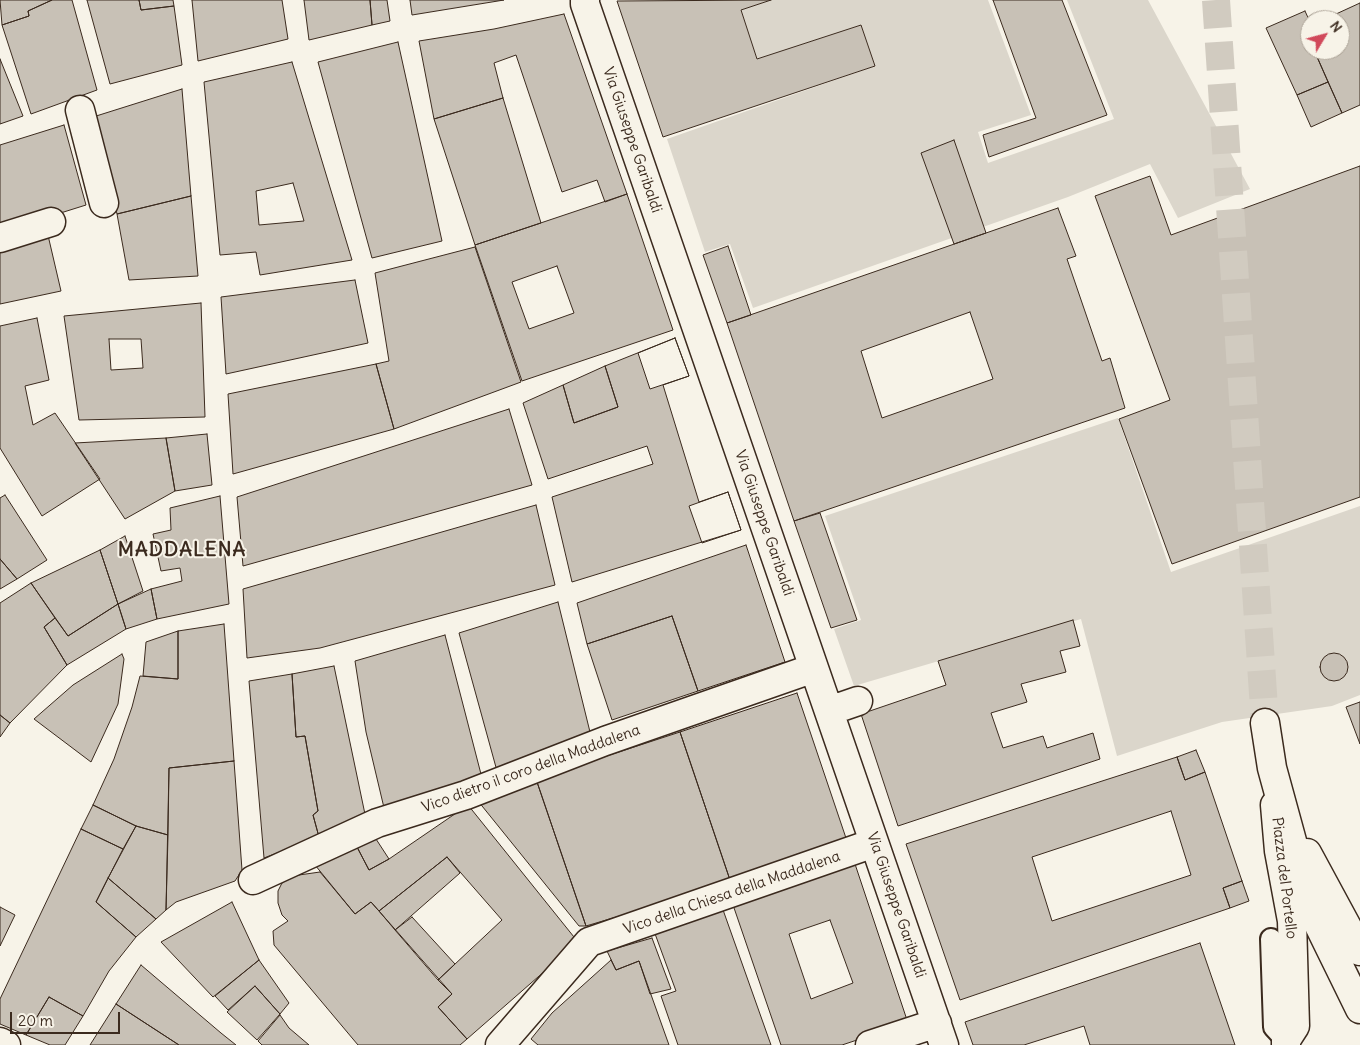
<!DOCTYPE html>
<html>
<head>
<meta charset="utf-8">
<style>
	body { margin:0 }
	#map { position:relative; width:1360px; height:1045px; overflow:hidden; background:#f7f3e8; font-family:Delius,sans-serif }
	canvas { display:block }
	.north { position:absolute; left:1300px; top:10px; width:50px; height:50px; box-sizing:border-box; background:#f7f3e8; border:1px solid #aca397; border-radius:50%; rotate:53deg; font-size:14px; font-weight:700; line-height:20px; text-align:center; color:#3b2a1e }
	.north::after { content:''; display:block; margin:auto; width:18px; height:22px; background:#d1495b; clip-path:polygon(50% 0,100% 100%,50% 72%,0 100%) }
	.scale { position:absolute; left:10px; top:1012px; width:110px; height:22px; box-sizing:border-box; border:2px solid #3b2a1e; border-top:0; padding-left:6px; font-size:15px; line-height:18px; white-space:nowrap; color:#3b2a1e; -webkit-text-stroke:4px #f7f3e8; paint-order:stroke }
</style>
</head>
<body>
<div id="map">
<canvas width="1360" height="1045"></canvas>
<div class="north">N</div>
<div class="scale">20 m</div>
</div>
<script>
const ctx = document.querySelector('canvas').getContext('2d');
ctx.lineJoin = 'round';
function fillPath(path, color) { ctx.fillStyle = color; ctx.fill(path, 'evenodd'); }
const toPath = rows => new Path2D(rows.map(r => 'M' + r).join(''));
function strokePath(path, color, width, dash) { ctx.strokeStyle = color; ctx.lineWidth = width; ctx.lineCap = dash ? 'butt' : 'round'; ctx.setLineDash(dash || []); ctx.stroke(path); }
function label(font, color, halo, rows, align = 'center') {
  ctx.font = font + ' Delius,sans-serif'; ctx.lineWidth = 4; ctx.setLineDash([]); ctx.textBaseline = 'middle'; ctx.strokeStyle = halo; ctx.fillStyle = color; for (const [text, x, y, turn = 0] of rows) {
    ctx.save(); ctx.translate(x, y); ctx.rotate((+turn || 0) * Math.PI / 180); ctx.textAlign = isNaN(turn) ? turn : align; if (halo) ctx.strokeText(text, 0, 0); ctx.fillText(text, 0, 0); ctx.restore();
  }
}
const green = toPath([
	[771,0,988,0,1031,115,978,132,988,163,1114,119,1067,0,1148,0,1250,189,1178,218,1150,164,1068,197,753,308,730,244,705,252,667,139,875,66,861,25,757,59,741,10],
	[1118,418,1171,572,1360,506,1360,695,1332,706,1222,722,1117,756,1081,619,854,686,834,629,861,620,825,516]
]);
const building = toPath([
	[0,0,52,0,28,11,29,16,2,25,0,0],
	[52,0,72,0,97,90,31,114,2,25,29,16,28,11,52,0],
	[87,0,139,0,141,10,174,6,182,65,110,84,87,0],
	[139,0,173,0,174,6,141,10,139,0],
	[192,0,282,0,288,39,198,61,192,0],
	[304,0,370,0,372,25,309,40,304,0],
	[370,0,387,0,390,21,372,25,370,0],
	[410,0,504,0,412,15,410,0],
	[771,0,741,10,757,59,861,25,875,66,663,137,617,1,771,0],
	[993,0,1062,0,1107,115,989,157,983,135,1036,118,993,0],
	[1360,3,1360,105,1342,113,1314,50,1340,50,1340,20,1323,20,1360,3],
	[1305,11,1310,22,1310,26,1305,28,1310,40,1310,50,1314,50,1328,82,1297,95,1266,28,1305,11],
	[564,14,627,194,605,202,597,180,562,192,516,55,494,63,503,98,434,119,419,41,494,29,564,14],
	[398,42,442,241,372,258,318,62,398,42],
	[0,59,23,116,0,124,0,59],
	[292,62,352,260,260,275,256,252,220,255,204,82,292,62],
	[293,183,304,221,259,225,256,191,293,183],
	[1328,82,1342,113,1311,127,1297,95,1328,82],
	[182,89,191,196,117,214,93,117,182,89],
	[503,98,541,223,475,245,434,119,503,98],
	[64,125,86,205,0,232,0,145,64,125],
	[954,140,986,233,954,244,921,153,954,140],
	[1360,166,1360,497,1172,564,1119,419,1170,400,1095,196,1150,176,1171,235,1360,166],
	[627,194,673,330,522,381,475,245,627,194],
	[557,266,574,313,529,329,512,282,557,266],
	[191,196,198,276,129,280,117,214,191,196],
	[1058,208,1076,256,1067,259,1102,361,1110,358,1125,408,794,521,727,323,1058,208],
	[970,312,993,379,882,418,861,351,970,312],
	[47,231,61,291,0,304,0,245,47,231],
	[728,246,751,315,727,323,703,255,728,246],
	[475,247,521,382,394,429,376,364,389,361,375,273,475,247],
	[355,280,368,343,226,374,221,297,355,280],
	[201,303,205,417,79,420,64,316,201,303],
	[109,339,141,339,143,368,111,370,109,339],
	[37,318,49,380,25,386,33,425,55,413,100,479,42,516,0,448,0,326,37,318],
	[675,338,689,376,663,385,699,502,728,492,741,530,572,582,552,497,653,464,647,446,548,479,523,403,563,385,574,423,618,407,605,366,675,338],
	[675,338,689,376,650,389,638,353,675,338],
	[376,364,394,429,233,474,228,394,376,364],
	[605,366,618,407,574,423,563,385,605,366],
	[509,409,532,485,243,566,237,497,509,409],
	[207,434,212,485,175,491,166,438,207,434],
	[166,438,175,491,125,519,75,443,166,438],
	[728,492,741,530,702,543,689,506,728,492],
	[5,495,47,560,17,579,0,559,0,498,5,495],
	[220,496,229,604,157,619,151,589,182,581,180,568,161,571,153,534,171,530,170,508,220,496],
	[536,505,555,585,320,648,247,658,243,589,536,505],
	[820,513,857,620,831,628,794,521,820,513],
	[125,536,143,591,118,604,100,550,125,536],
	[746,545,785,662,698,691,672,616,587,644,577,603,746,545],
	[100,550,118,604,68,636,31,583,100,550],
	[0,559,17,579,0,589,0,559],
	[31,583,55,618,44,627,67,665,10,723,0,715,0,603,31,583],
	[151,589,157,619,126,629,118,604,151,589],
	[558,602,590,732,497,771,459,633,558,602],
	[118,604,126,629,67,665,44,627,55,618,68,636,118,604],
	[672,616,698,691,612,720,587,644,672,616],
	[1073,620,1080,646,1060,651,1066,672,1021,684,1027,702,991,713,1003,748,1043,736,1047,748,1093,733,1100,759,898,826,861,714,946,685,938,661,1073,620],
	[224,624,234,761,169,768,168,835,136,826,93,805,114,759,132,707,140,676,178,679,178,631,224,624],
	[178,631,178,679,143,676,146,642,178,631],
	[445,635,482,778,385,812,366,732,355,661,445,635],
	'1320 667a14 14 0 1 1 28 0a14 14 0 1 1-28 0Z',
	[122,654,124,659,118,704,91,762,34,719,73,685,122,654],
	[334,666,366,819,319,837,313,815,318,811,305,736,296,737,292,674,334,666],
	[292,674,296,737,305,736,318,811,313,815,319,837,264,858,249,681,292,674],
	[797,693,848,844,731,883,680,732,797,693],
	[1360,702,1360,744,1346,707,1360,702],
	[0,715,10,723,0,737,0,715],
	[680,732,731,883,586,926,536,779,680,732],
	[1196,750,1205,772,1185,780,1177,757,1196,750],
	[1177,757,1185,780,1205,772,1242,881,1223,888,1230,908,960,1000,906,844,1177,757],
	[1171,811,1191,875,1052,921,1032,857,1171,811],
	[234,761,242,870,235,881,176,902,166,910,169,768,234,761],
	[536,779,586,926,579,926,478,801,536,779],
	[93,805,136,826,123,849,81,829,93,805],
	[468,805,578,942,467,1039,438,1007,452,994,438,980,502,920,447,857,379,911,371,902,355,914,315,865,357,847,369,870,389,859,468,805],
	[136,826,168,835,166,910,156,919,108,878,136,826],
	[81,829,123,849,96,902,136,937,109,971,83,1016,49,997,26,1035,0,1024,0,999,81,829],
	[376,839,389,859,369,870,357,847,376,839],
	[447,857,460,873,395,930,379,911,447,857],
	[854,861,908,1023,842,1045,781,1045,732,902,854,861],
	[830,920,853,983,811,999,789,934,830,920],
	[320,872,355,914,371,902,452,994,438,1007,467,1039,460,1045,358,1045,274,945,273,931,288,921,282,915,278,903,278,891,282,883,292,876,320,872],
	[108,878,156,919,136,937,96,902,108,878],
	[1242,881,1249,901,1230,908,1223,888,1242,881],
	[232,902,259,960,213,997,161,942,232,902],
	[0,907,15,915,0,946,0,907],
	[722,907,771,1045,678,1045,661,996,676,991,654,931,722,907],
	[412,917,455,964,438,980,395,930,412,917],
	[652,938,671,989,650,994,639,961,616,970,607,951,652,938],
	[1200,943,1235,1045,1090,1045,1084,1026,1024,1045,973,1045,965,1022,1200,943],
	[259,960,289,1003,280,1014,255,986,228,1010,215,996,259,960],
	[611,960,616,970,639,961,669,1045,538,1045,531,1039,552,1013,611,960],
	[141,965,221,1033,236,1045,179,1045,116,1004,141,965],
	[255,986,280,1014,257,1040,227,1012,255,986],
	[49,997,83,1016,65,1045,50,1045,26,1035,49,997],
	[116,1004,179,1045,90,1045,116,1004],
	[280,1015,289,1028,309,1045,262,1045,258,1041,280,1015]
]);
const secondaryTunnel = toPath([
	[1216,0,1265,723]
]);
const lane = toPath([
	[1271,939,1274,1027,1286,1040]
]);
const street = toPath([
	[585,0,585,4,944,1045],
	[80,110,104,203],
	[0,238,51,222],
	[829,711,858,701],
	[1275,805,1279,851,1292,921,1295,1026,1286,1040,1286,1045],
	[253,880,377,823,466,795,605,741,814,668],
	[0,1042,6,1045],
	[500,1045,589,942,874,843],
	[870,1045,937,1023]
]);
const secondary = toPath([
	[1265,723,1272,768,1310,907,1360,1009],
	[1307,853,1360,951]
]);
const streetNames = [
	["Via Giuseppe Garibaldi",632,140,71],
	["Via Giuseppe Garibaldi",764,523,71],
	["Vico dietro il coro della Maddalena",531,769,-20],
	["Piazza del Portello",1284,878,83],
	["Vico della Chiesa della Maddalena",732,893,-19],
	["Via Giuseppe Garibaldi",896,905,71]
];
const districtNames = [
	["MADDALENA",182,550]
];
fillPath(green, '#dbd6cb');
fillPath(building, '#c8c1b6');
strokePath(building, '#3b2a1e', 1);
strokePath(secondaryTunnel, '#d1cbc0', 28, [28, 14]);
strokePath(lane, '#3b2a1e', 24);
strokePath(street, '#3b2a1e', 31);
strokePath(secondary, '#3b2a1e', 31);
strokePath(lane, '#f7f3e8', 20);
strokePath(street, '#f7f3e8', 28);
strokePath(secondary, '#f7f3e8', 28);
label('15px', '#3b2a1e', '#f7f3e8', streetNames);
ctx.letterSpacing = '1px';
label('bold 20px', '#3b2a1e', '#f7f3e8', districtNames);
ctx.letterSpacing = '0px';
</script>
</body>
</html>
